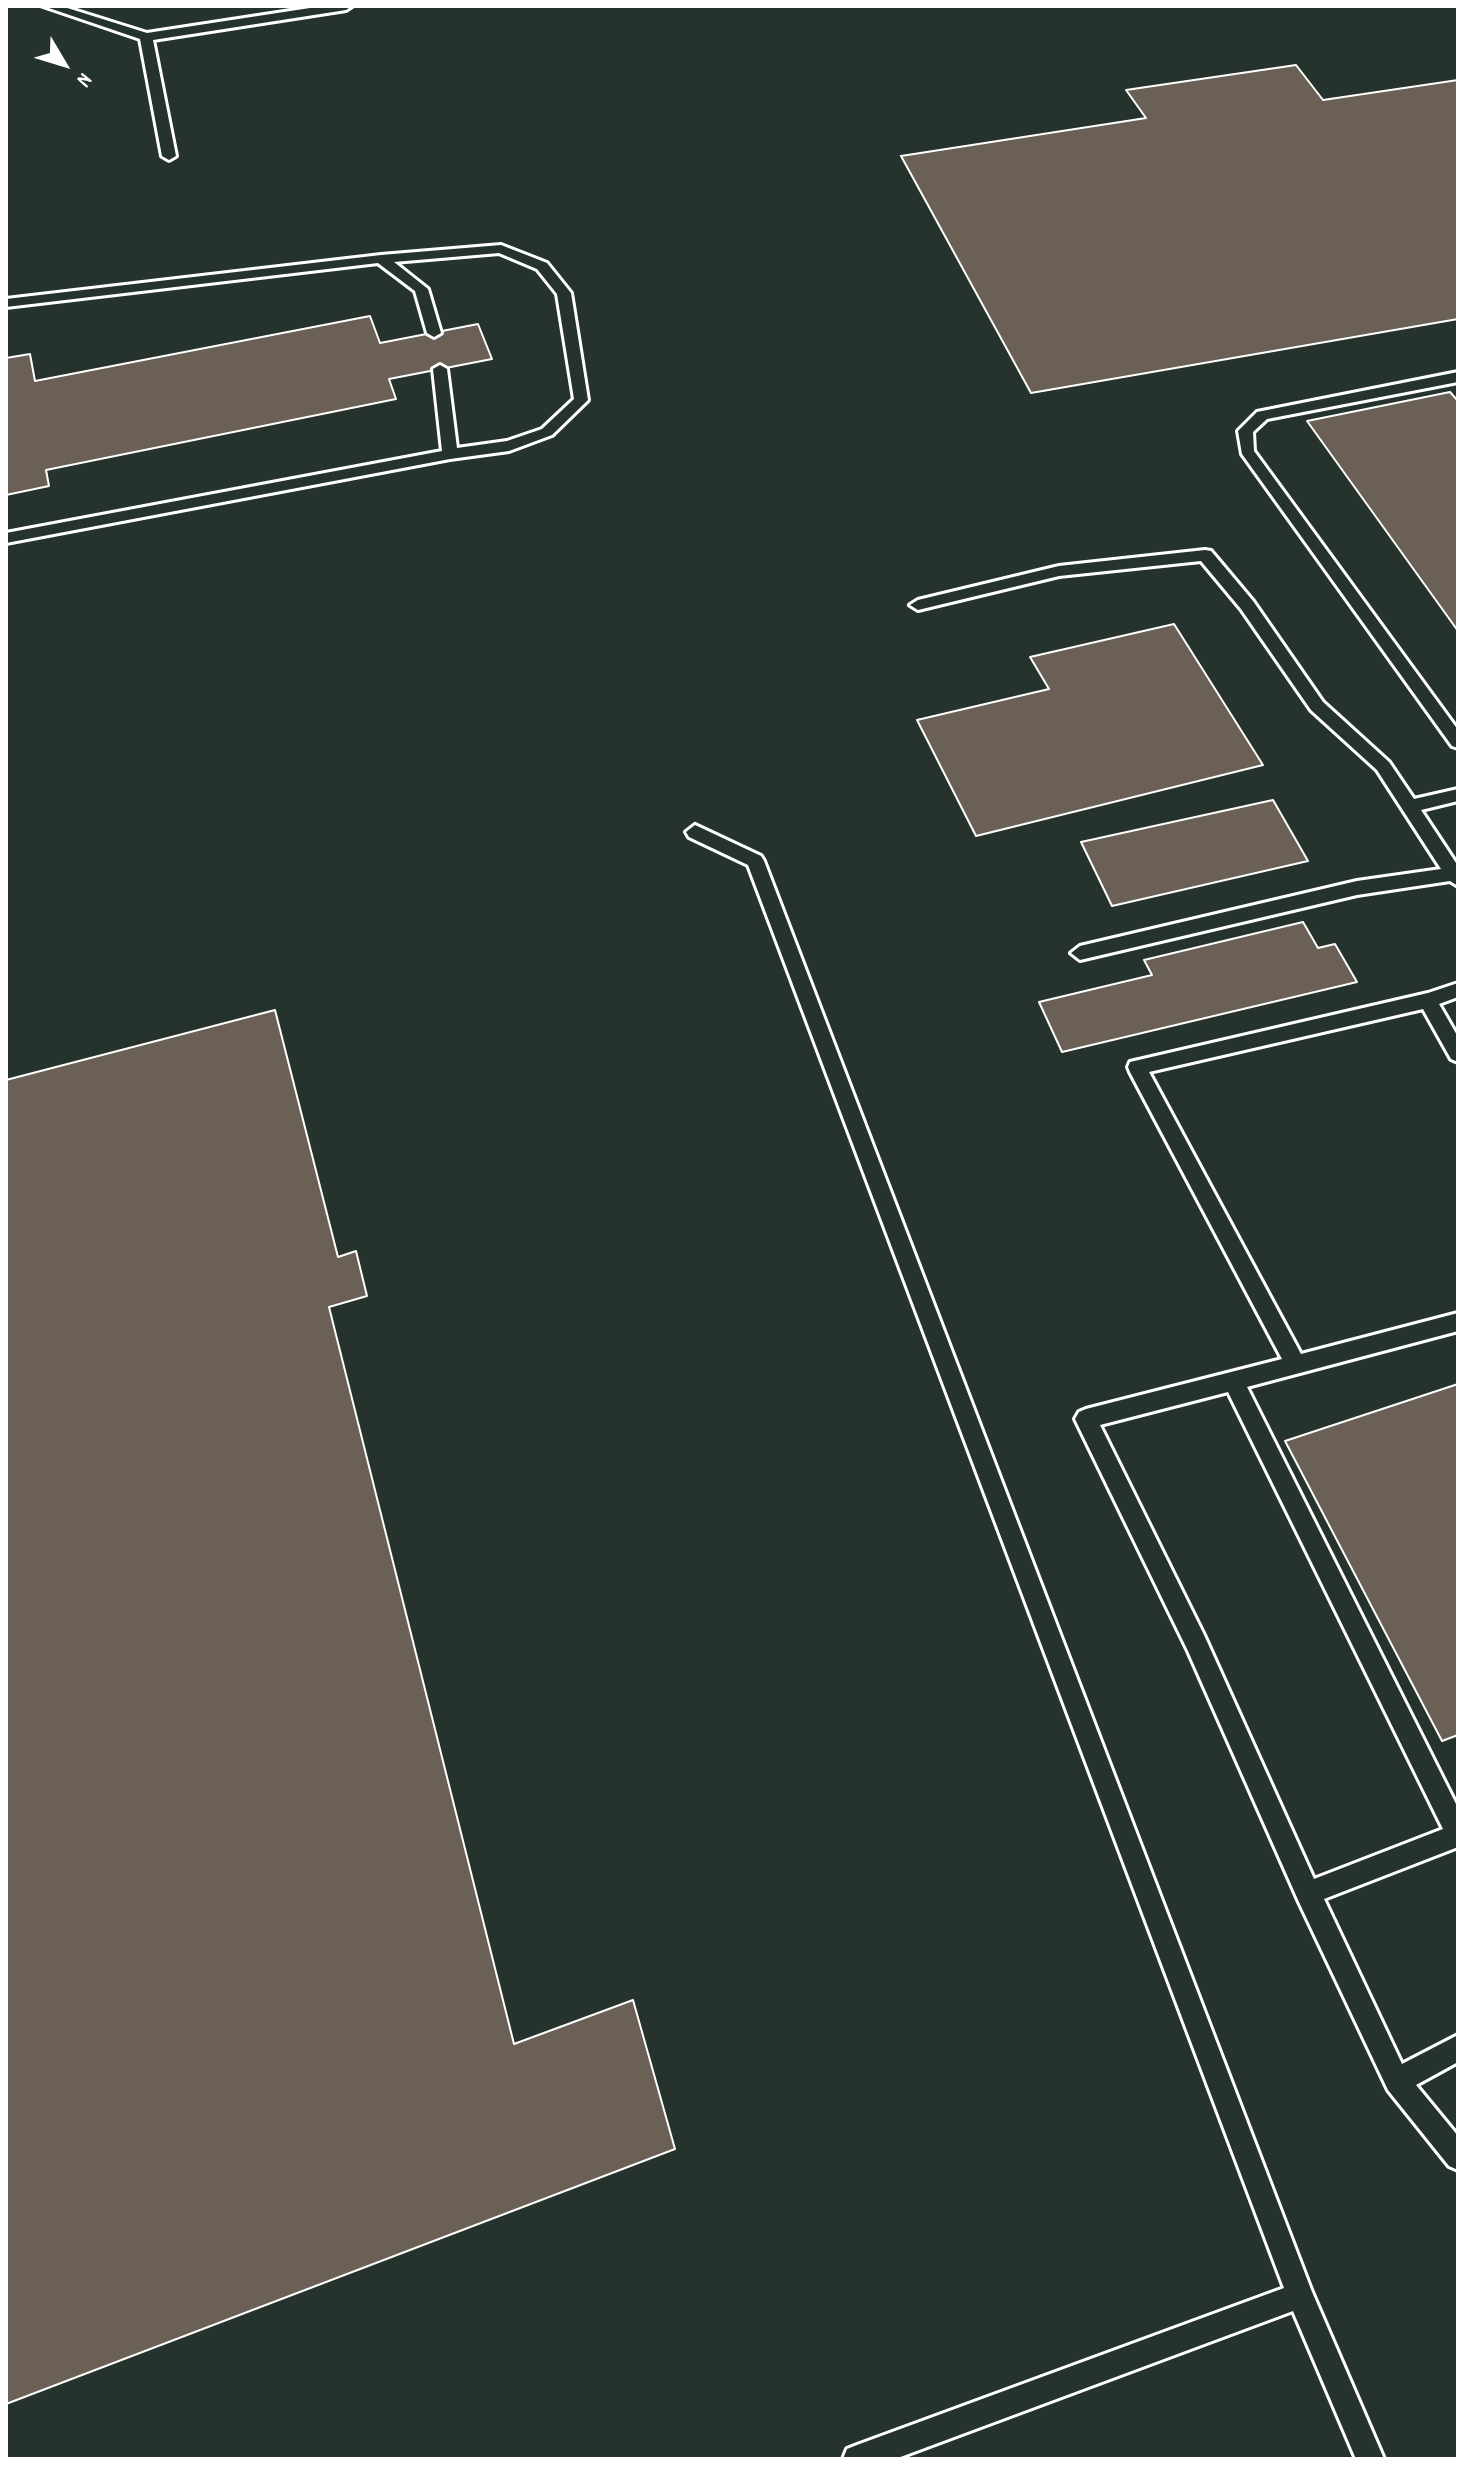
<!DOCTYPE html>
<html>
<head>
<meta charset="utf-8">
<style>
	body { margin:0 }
	#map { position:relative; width:1464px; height:2465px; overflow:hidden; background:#26332d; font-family:Dekko,sans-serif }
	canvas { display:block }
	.frame { position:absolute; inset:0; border:8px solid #fff; pointer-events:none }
	.north { position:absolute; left:24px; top:24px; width:80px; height:80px; -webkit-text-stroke:6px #26332d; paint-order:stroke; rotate:128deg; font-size:22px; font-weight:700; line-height:32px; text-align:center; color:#fff }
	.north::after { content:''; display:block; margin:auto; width:28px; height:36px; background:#fff; clip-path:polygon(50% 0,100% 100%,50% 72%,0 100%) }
</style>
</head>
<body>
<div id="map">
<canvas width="1464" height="2465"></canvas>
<div class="frame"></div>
<div class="north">N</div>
</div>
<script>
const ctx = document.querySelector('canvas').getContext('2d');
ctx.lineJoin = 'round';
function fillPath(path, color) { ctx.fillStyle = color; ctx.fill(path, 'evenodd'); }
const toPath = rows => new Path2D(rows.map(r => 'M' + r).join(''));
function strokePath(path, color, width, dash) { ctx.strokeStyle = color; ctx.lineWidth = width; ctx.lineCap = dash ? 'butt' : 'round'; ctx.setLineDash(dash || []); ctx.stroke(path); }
const building = toPath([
	[1296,65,1323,100,1458,80,1458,319,1031,393,901,156,1146,118,1126,90,1296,65],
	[370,316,380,343,478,324,492,359,389,379,396,399,46,470,49,486,6,495,6,358,30,354,35,381,370,316],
	[1450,392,1458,401,1458,631,1307,421,1450,392],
	[1174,624,1263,765,976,836,917,720,1049,689,1030,657,1174,624],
	[1273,800,1308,861,1112,906,1081,842,1273,800],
	[1303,922,1318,948,1335,944,1357,982,1062,1052,1039,1002,1152,975,1144,960,1303,922],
	[275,1010,338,1257,356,1251,367,1296,329,1307,514,2044,633,2000,675,2149,6,2404,6,1080,275,1010],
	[1458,1384,1458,1735,1442,1741,1285,1441,1458,1384]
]);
const service = toPath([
	[43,6,61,6,147,33,323,6,352,6,346,10,153,40,176,156,169,160,162,156,140,39,43,6],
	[501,245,547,263,571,293,588,400,552,435,509,451,450,459,6,543,6,533,442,451,433,369,440,365,447,369,457,448,507,441,542,429,574,399,557,294,537,269,499,253,394,262,428,289,441,333,434,337,427,333,415,291,378,263,6,307,6,299,381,255,501,245],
	[1458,372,1458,382,1267,419,1253,432,1254,451,1458,730,1458,748,1452,746,1242,454,1238,431,1257,412,1458,372],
	[1205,550,1211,551,1253,601,1323,702,1389,762,1414,799,1458,789,1458,801,1421,810,1458,866,1458,886,1450,881,1357,895,1080,960,1071,953,1080,946,1357,881,1441,869,1377,770,1311,710,1241,609,1201,561,1059,576,918,610,910,605,918,600,1059,566,1205,550],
	[695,825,761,856,764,861,1312,2292,1384,2459,1356,2459,1293,2311,895,2459,843,2459,847,2449,857,2445,1284,2288,748,865,689,837,686,832,695,825],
	[1458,983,1458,997,1439,1004,1458,1037,1458,1062,1451,1059,1423,1009,1149,1072,1301,1354,1458,1313,1458,1331,1247,1387,1458,1808,1458,1847,1324,1899,1402,2064,1458,2035,1458,2062,1416,2085,1458,2136,1458,2170,1449,2166,1388,2090,1299,1902,1188,1651,1075,1419,1079,1412,1086,1409,1282,1359,1130,1072,1128,1067,1130,1062,1428,993,1458,983],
	[1228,1392,1443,1829,1314,1879,1204,1635,1100,1425,1228,1392]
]);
fillPath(building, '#6b6055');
strokePath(building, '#fff', 2);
strokePath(service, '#fff', 6);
fillPath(service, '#26332d');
</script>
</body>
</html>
